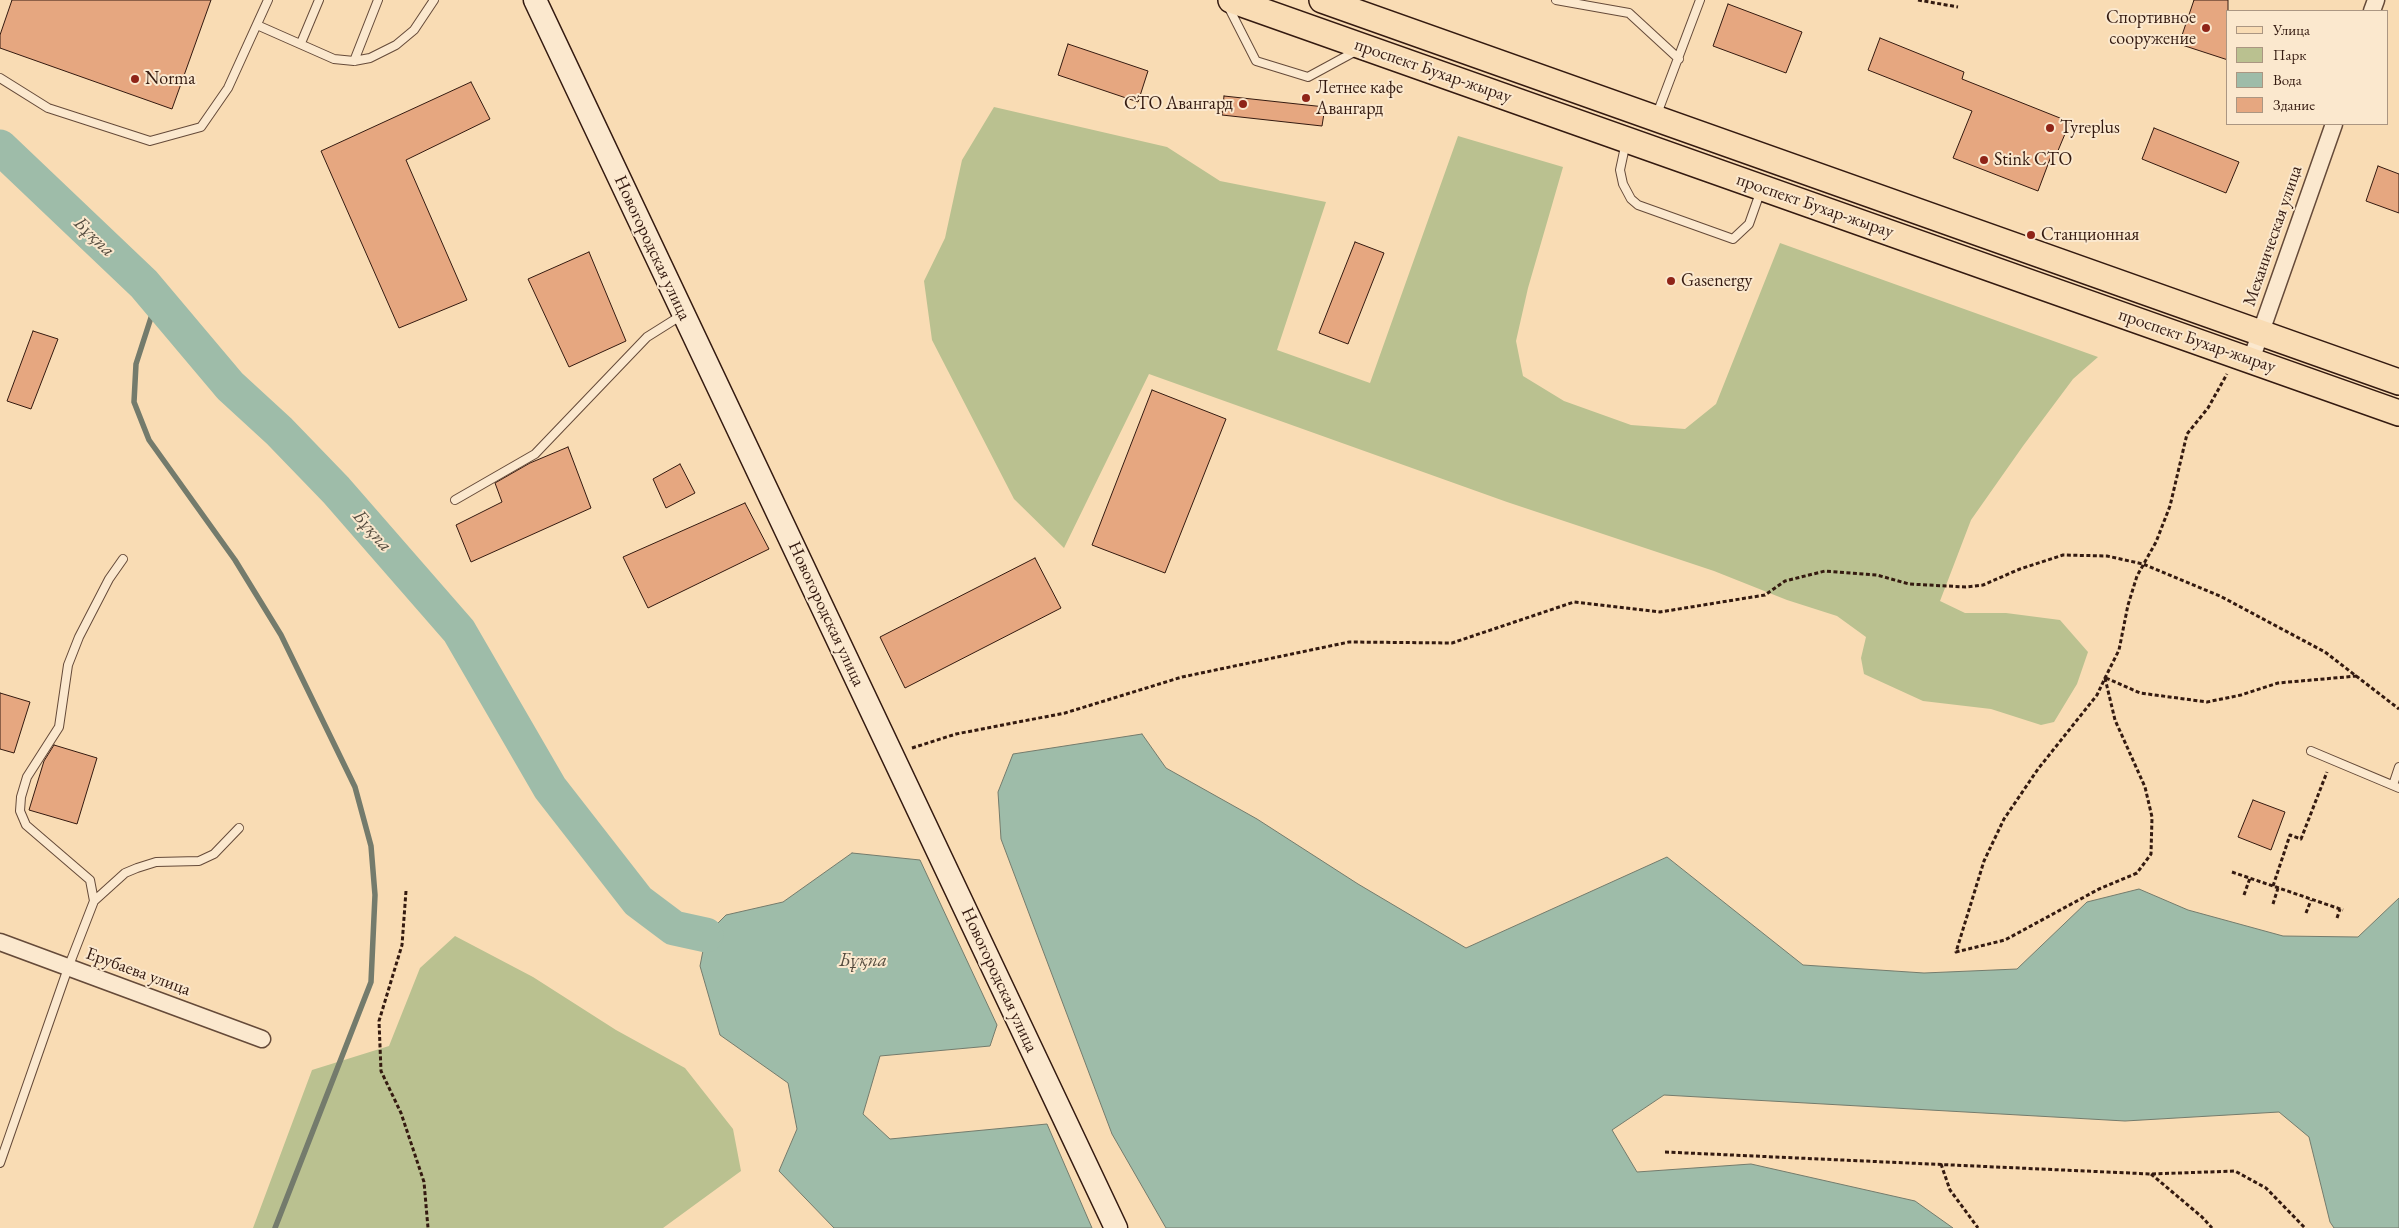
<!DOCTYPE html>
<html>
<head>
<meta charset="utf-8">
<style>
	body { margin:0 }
	#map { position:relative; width:2399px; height:1228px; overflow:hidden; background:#f9dcb4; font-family:"EB Garamond",serif }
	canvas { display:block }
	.legend { position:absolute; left:2226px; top:10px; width:162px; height:115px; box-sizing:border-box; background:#fbe8ce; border:1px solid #ab9682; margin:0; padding:6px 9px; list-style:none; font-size:15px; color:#341a10 }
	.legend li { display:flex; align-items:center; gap:10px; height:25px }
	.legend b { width:25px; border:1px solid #ab9682 }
</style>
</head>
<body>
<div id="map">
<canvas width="2399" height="1228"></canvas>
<ul class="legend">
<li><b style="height:6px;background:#f9dcb4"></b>Улица</li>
<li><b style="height:14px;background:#bac190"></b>Парк</li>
<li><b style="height:14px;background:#9ebca9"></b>Вода</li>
<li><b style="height:14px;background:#e6a780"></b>Здание</li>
</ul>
</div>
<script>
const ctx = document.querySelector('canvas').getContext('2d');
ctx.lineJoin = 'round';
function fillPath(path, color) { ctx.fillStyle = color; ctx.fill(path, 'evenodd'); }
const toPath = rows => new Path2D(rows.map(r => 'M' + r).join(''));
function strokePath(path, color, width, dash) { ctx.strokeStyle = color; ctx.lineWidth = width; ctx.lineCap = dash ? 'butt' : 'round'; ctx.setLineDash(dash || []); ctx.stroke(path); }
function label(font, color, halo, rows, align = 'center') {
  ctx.font = font + ' "EB Garamond",serif'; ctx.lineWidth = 4; ctx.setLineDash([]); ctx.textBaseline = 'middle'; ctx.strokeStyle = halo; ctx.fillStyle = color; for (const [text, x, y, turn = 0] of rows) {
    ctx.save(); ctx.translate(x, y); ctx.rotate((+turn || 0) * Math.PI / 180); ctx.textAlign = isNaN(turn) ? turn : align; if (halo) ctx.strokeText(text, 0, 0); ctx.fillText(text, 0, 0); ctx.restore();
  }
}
const green = toPath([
	[994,107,1167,147,1220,181,1326,202,1277,350,1370,383,1458,136,1563,167,1528,288,1516,341,1523,376,1564,401,1631,425,1685,429,1716,404,1780,243,2098,357,2073,379,2023,446,1971,520,1940,601,1965,613,2006,613,2060,620,2088,652,2077,684,2054,722,2041,725,1991,709,1923,701,1864,674,1861,658,1866,637,1837,616,1787,600,1714,571,1507,502,1149,374,1064,548,1014,499,932,340,924,281,945,238,962,160],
	[455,936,533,977,616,1030,685,1068,733,1129,741,1171,663,1228,253,1228,312,1070,389,1046,420,968]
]);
const water = toPath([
	[1142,734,1166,768,1257,819,1358,884,1466,948,1667,857,1803,965,1924,973,2017,969,2087,902,2139,889,2188,910,2283,936,2358,937,2399,898,2399,1228,2334,1228,2330,1222,2309,1137,2279,1112,2125,1121,1664,1095,1612,1130,1637,1172,1751,1164,1915,1201,1953,1228,1166,1228,1112,1134,1001,839,998,792,1013,754,1142,734],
	[852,853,920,860,997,1025,990,1046,880,1056,863,1114,890,1139,1047,1124,1092,1228,834,1228,779,1171,797,1129,788,1083,720,1035,700,966,706,935,726,915,783,902,852,853]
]);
const stream = toPath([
	[157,299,136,364,134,402,149,440,235,560,281,635,355,787,371,846,375,895,371,982,275,1228]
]);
const river = toPath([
	[0,147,144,284,230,386,279,431,336,490,459,631,550,788,638,901,674,928,706,935]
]);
const building = toPath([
	[12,0,211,0,172,109,0,48,0,35,12,0],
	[2194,0,2228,0,2228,60,2179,44,2194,0],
	[1728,4,1802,32,1786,73,1713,46,1728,4],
	[1880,38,1964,72,1962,79,2070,122,2057,153,2053,151,2038,191,1953,158,1972,111,1868,70,1880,38],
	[1068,44,1148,71,1138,102,1058,75,1068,44],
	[471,82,490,119,406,160,467,300,399,328,321,151,471,82],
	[1224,96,1325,107,1322,126,1222,115,1224,96],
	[2154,128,2239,162,2226,193,2142,159,2154,128],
	[2378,166,2399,174,2399,213,2366,201,2378,166],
	[1355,242,1384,253,1348,344,1319,333,1355,242],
	[589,252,626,341,569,367,528,279,589,252],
	[33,331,58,339,31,409,7,401,33,331],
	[1152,390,1226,419,1165,573,1092,545,1152,390],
	[568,447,591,508,471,562,456,525,502,502,495,483,530,463,568,447],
	[680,464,695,493,666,508,653,479,680,464],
	[745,503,769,549,648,608,623,557,745,503],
	[1035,558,1061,608,905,688,880,637,1035,558],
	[0,693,30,702,14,753,0,749,0,693],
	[54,745,97,758,77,824,29,810,44,761,54,745],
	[2253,800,2285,812,2271,850,2238,837,2253,800]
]);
const path = toPath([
	[1918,0,1958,7],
	[2105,678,2115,720,2145,787,2152,817,2151,854,2137,873,2099,889,2005,940,1956,952,1984,861,2004,819,2038,769,2097,695,2105,678,2119,650,2128,605,2137,576,2156,542,2170,506,2187,434,2208,408,2227,374],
	[2106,678,2140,693,2207,702,2241,695,2278,683,2357,676],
	[912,748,956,734,1065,713,1182,677,1349,642,1452,643,1574,602,1660,612,1765,595,1785,581,1825,571,1877,575,1909,584,1966,587,1983,585,2020,569,2063,555,2107,556,2143,564,2220,596,2325,652,2399,709],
	[2232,872,2343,910],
	[2273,886,2290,835,2301,839,2327,772],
	[406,891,402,945,379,1021,381,1071,401,1113,424,1182,428,1228],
	[2244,895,2250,878],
	[2273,904,2278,888],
	[2306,913,2311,900],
	[2337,918,2340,909],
	[1665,1152,2151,1174,2235,1171,2266,1188,2305,1228],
	[1941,1164,1950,1190,1978,1228],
	[2151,1174,2202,1217,2212,1228]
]);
const lane = toPath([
	[1556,0,1629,13,1679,59],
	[1228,6,1256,61,1308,77,1356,51],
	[257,25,334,59,354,61,370,58,396,45,414,30,434,0],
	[301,43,319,0],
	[354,61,378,0],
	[0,78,48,108,150,141,201,127,228,88,268,0],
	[1657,114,1700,0],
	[1626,142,1620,170,1623,184,1631,199,1638,205,1733,239,1749,224,1761,190],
	[455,500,535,454,647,337,682,315],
	[2311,751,2399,788],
	[2393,785,2399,767],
	[94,901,125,873,137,868,156,862,199,861,214,854,239,828],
	[0,1163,68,968,94,901,90,880,26,825,20,811,21,797,27,777,59,727,68,665,79,637,109,579,123,559]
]);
const street = toPath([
	[2372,11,2376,0],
	[2251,360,2334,124],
	[0,942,262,1039]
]);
const secondary = toPath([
	[535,0,1116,1228]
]);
const primary = toPath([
	[1231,0,2399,413],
	[1322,0,2399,382]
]);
const markers = [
	[2206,28,5,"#8f2418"],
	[135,79,5,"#8f2418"],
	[1306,98,5,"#8f2418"],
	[1243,104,5,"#8f2418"],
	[2050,128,5,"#8f2418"],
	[1984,160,5,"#8f2418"],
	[2031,235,5,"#8f2418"],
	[1671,281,5,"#8f2418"]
];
const poiNames = [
	["Спортивное",2196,18,"right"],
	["сооружение",2196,39,"right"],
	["Norma",145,79],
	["Летнее кафе",1316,88],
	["Авангард",1316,109],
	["СТО Авангард",1233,104,"right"],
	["Tyreplus",2060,128],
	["Stink СТО",1994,160],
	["Станционная",2041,235],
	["Gasenergy",1681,281]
];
const streetNames = [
	["проспект Бухар-жырау",1433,71,19],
	["проспект Бухар-жырау",1815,206,19],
	["Механическая улица",2273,236,-71],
	["Новогородская улица",652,248,65],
	["проспект Бухар-жырау",2197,341,19],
	["Новогородская улица",826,614,65],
	["Ерубаева улица",138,972,20],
	["Новогородская улица",999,980,65]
];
const waterNames = [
	["Бұқпа",94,237,44],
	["Бұқпа",372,531,49],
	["Бұқпа",863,961]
];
fillPath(green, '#bac190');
fillPath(water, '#9ebca9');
strokePath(water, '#747b6c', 1);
strokePath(stream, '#747b6c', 5.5);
strokePath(river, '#9ebca9', 35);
fillPath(building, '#e6a780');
strokePath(building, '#341a10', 1);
strokePath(lane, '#654a39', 10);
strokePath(street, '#654a39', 19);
strokePath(secondary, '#341a10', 25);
strokePath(primary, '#341a10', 28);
strokePath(path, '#341a10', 3, [4, 2.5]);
strokePath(lane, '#fbe8ce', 8);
strokePath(street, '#fbe8ce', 16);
strokePath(secondary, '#fbe8ce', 22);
strokePath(primary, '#f9dcb4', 25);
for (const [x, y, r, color] of markers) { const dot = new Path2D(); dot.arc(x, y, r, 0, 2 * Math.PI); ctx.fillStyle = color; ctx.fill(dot); strokePath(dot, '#fbe8ce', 2); }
label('18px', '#341a10', '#fbe8ce', poiNames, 'left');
label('18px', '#341a10', '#fbe8ce', streetNames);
label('italic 19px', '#544b3e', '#fbe8ce', waterNames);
</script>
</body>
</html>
